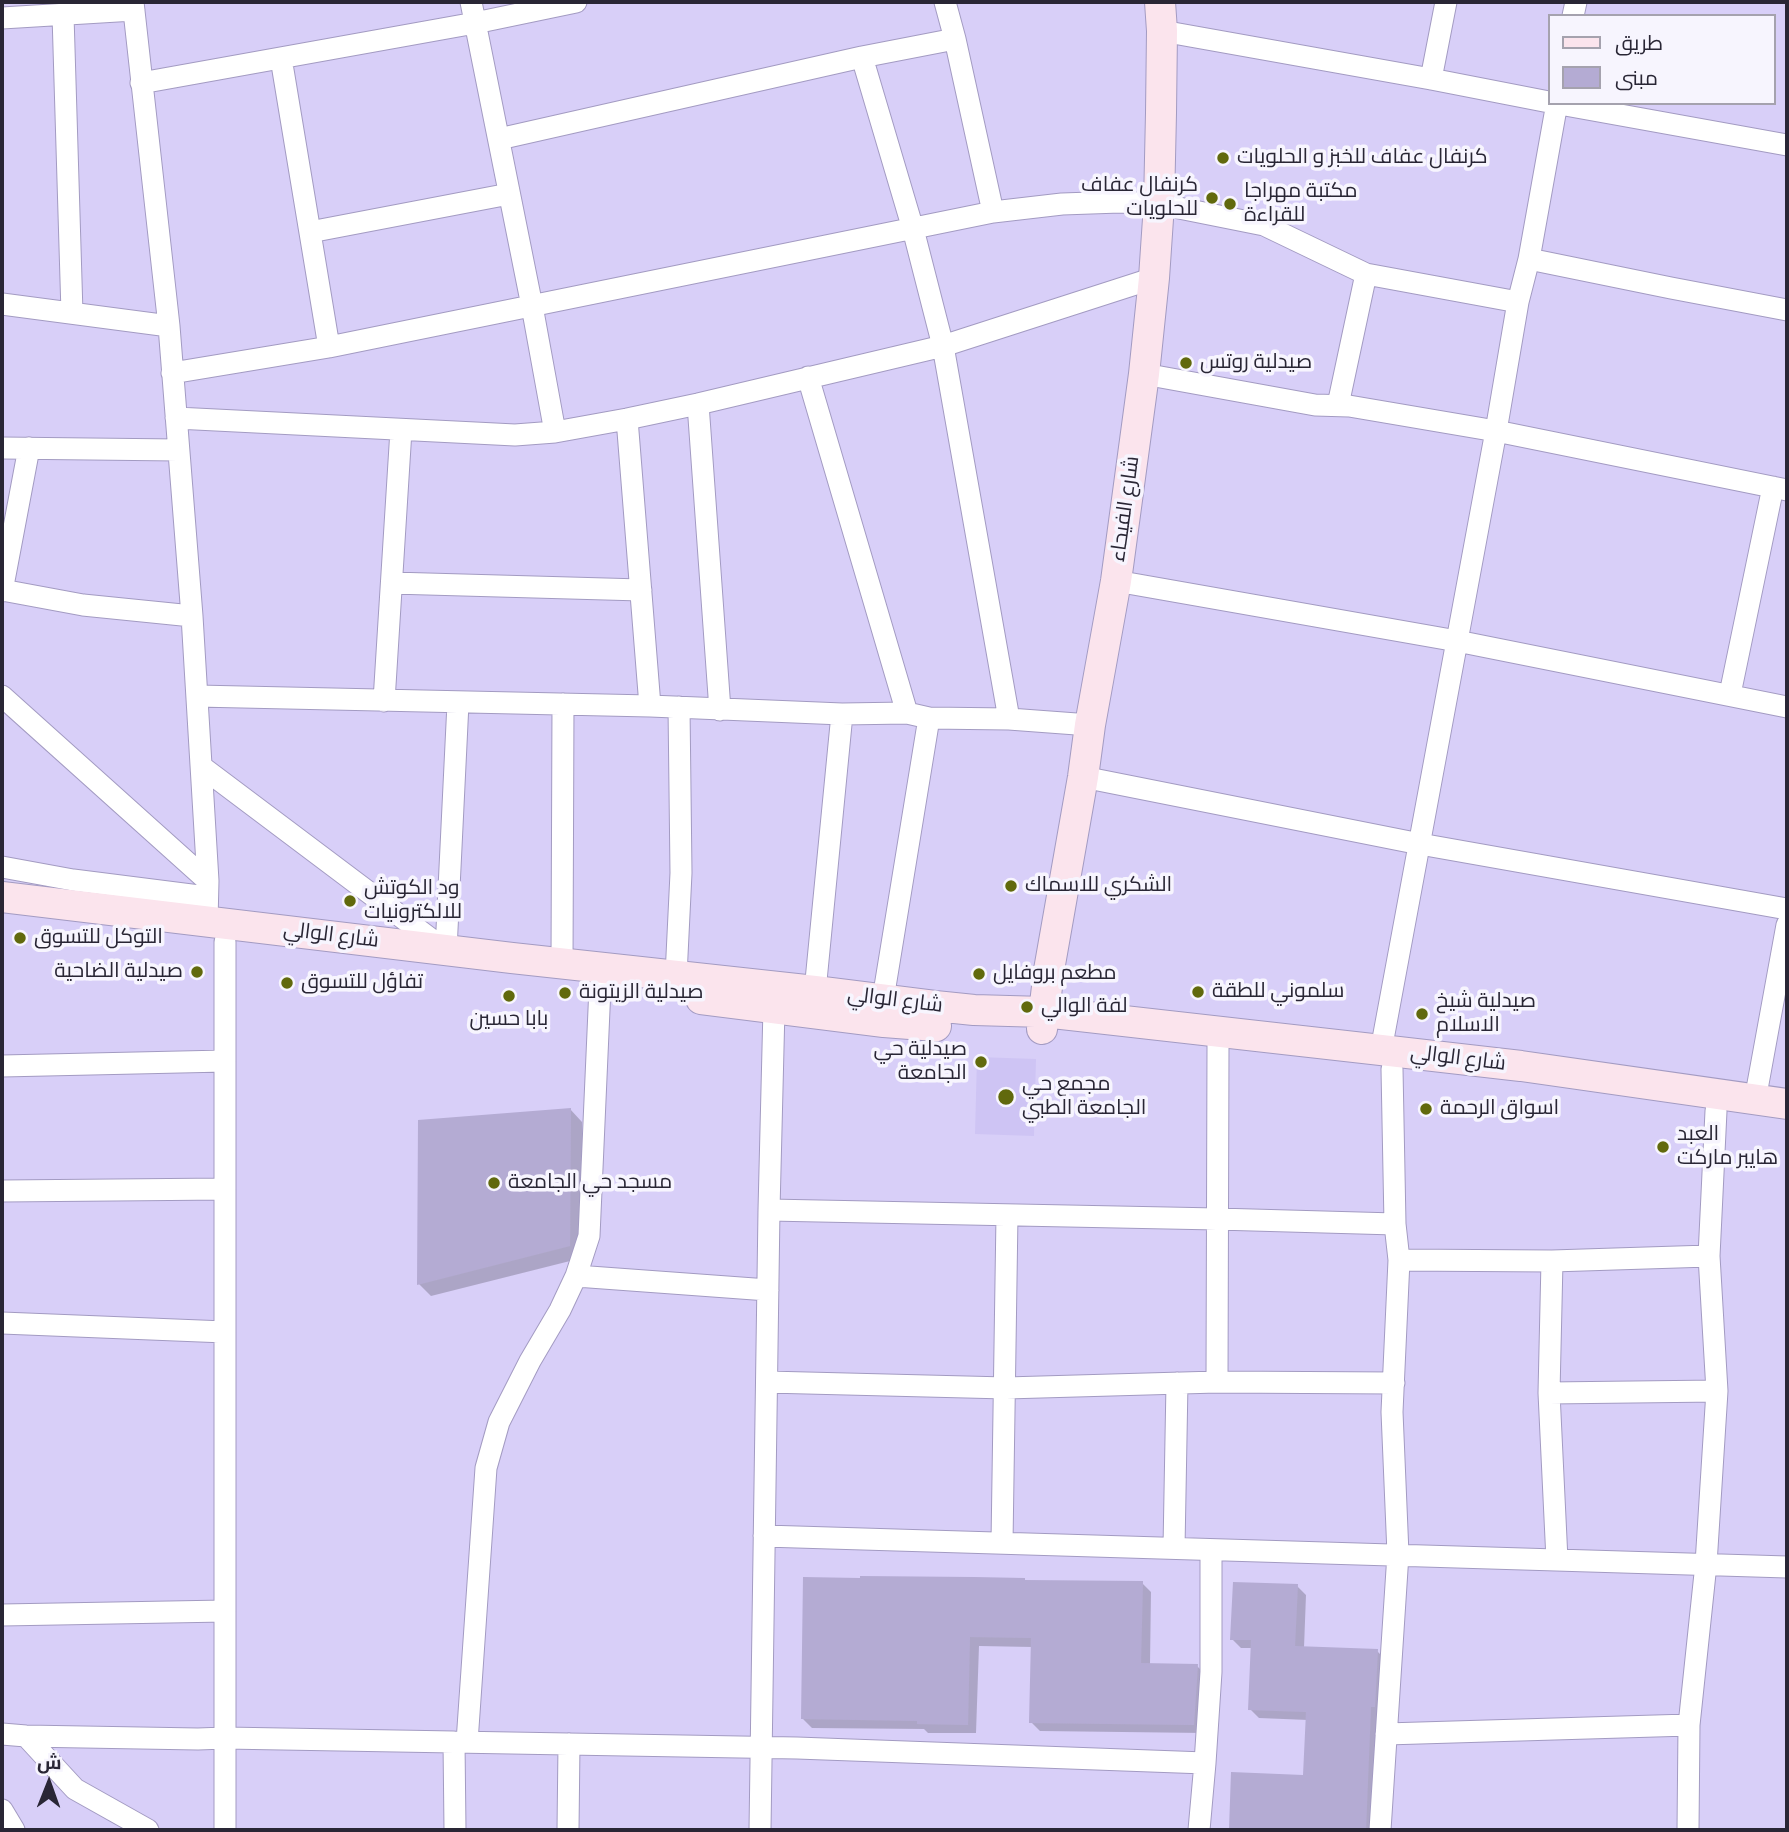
<!DOCTYPE html>
<html>
<head>
<meta charset="utf-8">
<style>
	body { margin:0 }
	#map { position:relative; width:1789px; height:1832px; overflow:hidden; background:#d8cff8; font-family:"Titillium Web",Cairo,sans-serif }
	canvas { display:block }
	.frame { position:absolute; inset:0; border:4px solid #292635; pointer-events:none }
	.legend { position:absolute; left:1548px; top:14px; width:228px; height:91px; box-sizing:border-box; background:#f7f5fe; border:2px solid #a5a2ae; margin:0; padding:9px 12px; list-style:none; font-size:21px; color:#292635 }
	.legend li { display:flex; align-items:center; gap:14px; height:35px }
	.legend b { width:35px; border:2px solid #a5a2ae }
	.north { position:absolute; left:14px; top:1748px; width:70px; height:70px; -webkit-text-stroke:5px #f7f5fe; paint-order:stroke; rotate:1deg; font-size:19px; font-weight:700; line-height:28px; text-align:center; color:#292635 }
	.north::after { content:''; display:block; margin:auto; width:24px; height:32px; background:#292635; clip-path:polygon(50% 0,100% 100%,50% 72%,0 100%) }
</style>
</head>
<body>
<div id="map">
<canvas width="1789" height="1832"></canvas>
<div class="frame"></div>
<ul class="legend">
<li><b style="height:9px;background:#fbe4ed"></b>طريق</li>
<li><b style="height:19px;background:#b4abd3"></b>مبنى</li>
</ul>
<div class="north">ش</div>
</div>
<script>
const ctx = document.querySelector('canvas').getContext('2d');
ctx.lineJoin = 'round';
function fillPath(path, color) { ctx.fillStyle = color; ctx.fill(path, 'evenodd'); }
const toPath = rows => new Path2D(rows.map(r => 'M' + r).join(''));
function strokePath(path, color, width, dash) { ctx.strokeStyle = color; ctx.lineWidth = width; ctx.lineCap = dash ? 'butt' : 'round'; ctx.setLineDash(dash || []); ctx.stroke(path); }
function label(font, color, halo, rows, align = 'center') {
  ctx.font = font + ' "Titillium Web",Cairo,sans-serif'; ctx.lineWidth = 7; ctx.setLineDash([]); ctx.textBaseline = 'middle'; ctx.strokeStyle = halo; ctx.fillStyle = color; for (const [text, x, y, turn = 0] of rows) {
    ctx.save(); ctx.translate(x, y); ctx.rotate((+turn || 0) * Math.PI / 180); ctx.textAlign = isNaN(turn) ? turn : align; if (halo) ctx.strokeText(text, 0, 0); ctx.fillText(text, 0, 0); ctx.restore();
  }
}
const built = toPath([
	[977,1057,1036,1059,1034,1136,975,1134]
]);
const shadow = toPath([
	[570,1109,582,1122,582,1258,431,1296,419,1284],
	[1027,1582,1142,1583,1151,1592,1150,1665,1197,1666,1206,1675,1203,1733,1040,1731,1031,1722,1032,1647,979,1646,976,1733,928,1733,924,1729,812,1728,803,1719],
	[1297,1586,1306,1595,1304,1648,1377,1651,1386,1660,1376,1830,1232,1830,1231,1829,1305,1777,1308,1720,1259,1718,1250,1709,1253,1648,1241,1648,1232,1639]
]);
const building = toPath([
	[571,1108,570,1246,417,1285,418,1120],
	[860,1576,974,1577,1025,1578,1025,1580,1143,1581,1141,1663,1198,1664,1194,1725,1029,1723,1031,1638,970,1637,968,1725,917,1724,917,1721,801,1719,803,1577,860,1578],
	[1233,1582,1298,1584,1295,1646,1378,1649,1375,1707,1371,1707,1366,1830,1294,1829,1294,1830,1229,1829,1231,1772,1303,1775,1306,1712,1248,1710,1251,1640,1230,1640]
]);
const street = toPath([
	[133,2,169,326,192,616,208,881,207,921],
	[471,2,532,306,555,432],
	[945,2,955,39,993,212],
	[63,15,72,313],
	[1573,16,1576,2],
	[2,18,134,10],
	[1162,31,1431,79,1549,102],
	[862,57,913,229,943,346,1009,719],
	[281,58,329,347],
	[1431,79,1446,2],
	[141,83,475,23,576,2],
	[1554,103,1787,145],
	[499,139,862,57,955,39],
	[310,232,509,194],
	[1529,259,1671,288,1787,310],
	[2,304,169,326],
	[172,373,329,347,993,212,1062,204,1120,202,1159,204,1264,225,1366,274,1518,302],
	[1144,374,1315,405,1349,406,1496,431,1787,490],
	[808,377,907,713],
	[698,404,720,710],
	[1338,405,1366,274],
	[176,418,515,435,555,432,627,419,698,404,943,346,1154,278],
	[627,419,650,706],
	[2,448,178,450],
	[1116,581,1457,641,1787,707],
	[392,583,641,590],
	[2,590,83,605,192,616],
	[2,591,29,448],
	[1730,694,1773,487],
	[2,696,208,881],
	[197,696,650,706,842,714,907,713,929,718,1009,719,1090,725],
	[384,701,401,430],
	[202,767,444,949],
	[1083,777,1420,844,1787,909],
	[2,867,73,880,207,897],
	[446,950,458,703],
	[562,963,563,704],
	[676,976,681,873,679,707],
	[815,991,842,714],
	[883,999,929,718],
	[1381,1050,1496,431,1518,302,1529,259,1557,103],
	[2,1066,225,1061],
	[1755,1100,1787,925],
	[2,1191,225,1189],
	[769,1210,1217,1219,1395,1224],
	[1399,1260,1552,1261,1709,1256],
	[1552,1261,1549,1393,1557,1560],
	[576,1276,768,1290],
	[2,1323,225,1332],
	[767,1382,1006,1388,1217,1382,1394,1383],
	[1217,1382,1218,1046],
	[1549,1393,1717,1391],
	[764,1536,1787,1567],
	[1002,1543,1007,1215],
	[1174,1548,1177,1383],
	[2,1615,225,1611],
	[2,1734,26,1736,198,1739,225,1738,797,1748,1205,1763,1199,1830],
	[1386,1734,1689,1725],
	[26,1736,75,1789,148,1830],
	[454,1742,455,1830],
	[467,1742,486,1468,499,1422,530,1361,560,1310,576,1276,589,1236,600,987],
	[1205,1763,1211,1672,1211,1550],
	[2,1810,14,1830],
	[225,1830,225,942],
	[568,1830,569,1744],
	[760,1830,769,1210,774,1008],
	[1380,1830,1398,1554,1392,1412,1399,1260,1395,1224,1392,1069],
	[1688,1830,1689,1725,1706,1564,1717,1391,1709,1256,1716,1111]
]);
const secondary = toPath([
	[2,897,512,958,815,991,935,1006,974,1010,1044,1012,1381,1050,1521,1066,1787,1104],
	[701,999,884,1022,936,1026],
	[1042,1029,1049,970,1083,777,1090,725,1116,581,1144,374,1154,278,1159,204,1161,113,1162,31,1160,2]
]);
const markers = [
	[1223,158,7,"#61690d"],
	[1212,198,7,"#61690d"],
	[1230,204,7,"#61690d"],
	[1186,363,7,"#61690d"],
	[1011,886,7,"#61690d"],
	[350,901,7,"#61690d"],
	[20,938,7,"#61690d"],
	[197,972,7,"#61690d"],
	[979,974,7,"#61690d"],
	[287,983,7,"#61690d"],
	[1198,992,7,"#61690d"],
	[565,993,7,"#61690d"],
	[509,996,7,"#61690d"],
	[1027,1007,7,"#61690d"],
	[1422,1014,7,"#61690d"],
	[981,1062,7,"#61690d"],
	[1006,1097,9,"#61690d"],
	[1426,1109,7,"#61690d"],
	[1663,1147,7,"#61690d"],
	[494,1183,7,"#61690d"]
];
const poiNames = [
	["كرنفال عفاف للخبز و الحلويات",1237,158],
	["كرنفال عفاف",1198,186,"right"],
	["للحلويات",1198,210,"right"],
	["مكتبة مهراجا",1244,192],
	["للقراءة",1244,216],
	["صيدلية روتس",1200,363],
	["الشكري للاسماك",1025,886],
	["ود الكوتش",364,889],
	["للالكترونيات",364,913],
	["التوكل للتسوق",34,938],
	["صيدلية الضاحية",183,972,"right"],
	["مطعم بروفايل",993,974],
	["تفاؤل للتسوق",301,983],
	["سلموني للطقة",1212,992],
	["صيدلية الزيتونة",579,993],
	["صيدلية شيخ",1436,1002],
	["الاسلام",1436,1026],
	["لفة الوالي",1041,1007],
	["بابا حسين",509,1020,"center"],
	["صيدلية حي",967,1050,"right"],
	["الجامعة",967,1074,"right"],
	["مجمع حي",1022,1085],
	["الجامعة الطبي",1022,1109],
	["اسواق الرحمة",1440,1109],
	["العبد",1677,1135],
	["هايبر ماركت",1677,1159],
	["مسجد حي الجامعة",508,1183]
];
const streetNames = [
	["شارع الفيحاء",1126,509,-82],
	["شارع الوالي",331,936,7],
	["شارع الوالي",895,1001,7],
	["شارع الوالي",1458,1059,7]
];
fillPath(built, '#cec4f4');
fillPath(shadow, '#0003');
fillPath(building, '#b4abd3');
strokePath(street, '#a39bc2', 23);
strokePath(secondary, '#a39bc2', 32);
strokePath(street, '#fff', 21);
strokePath(secondary, '#fbe4ed', 30);
for (const [x, y, r, color] of markers) { const dot = new Path2D(); dot.arc(x, y, r, 0, 2 * Math.PI); ctx.fillStyle = color; ctx.fill(dot); strokePath(dot, '#f7f5fe', 2.5); }
label('21px', '#292635', '#f7f5fe', poiNames, 'left');
label('21px', '#292635', '#f7f5fe', streetNames);
</script>
</body>
</html>
